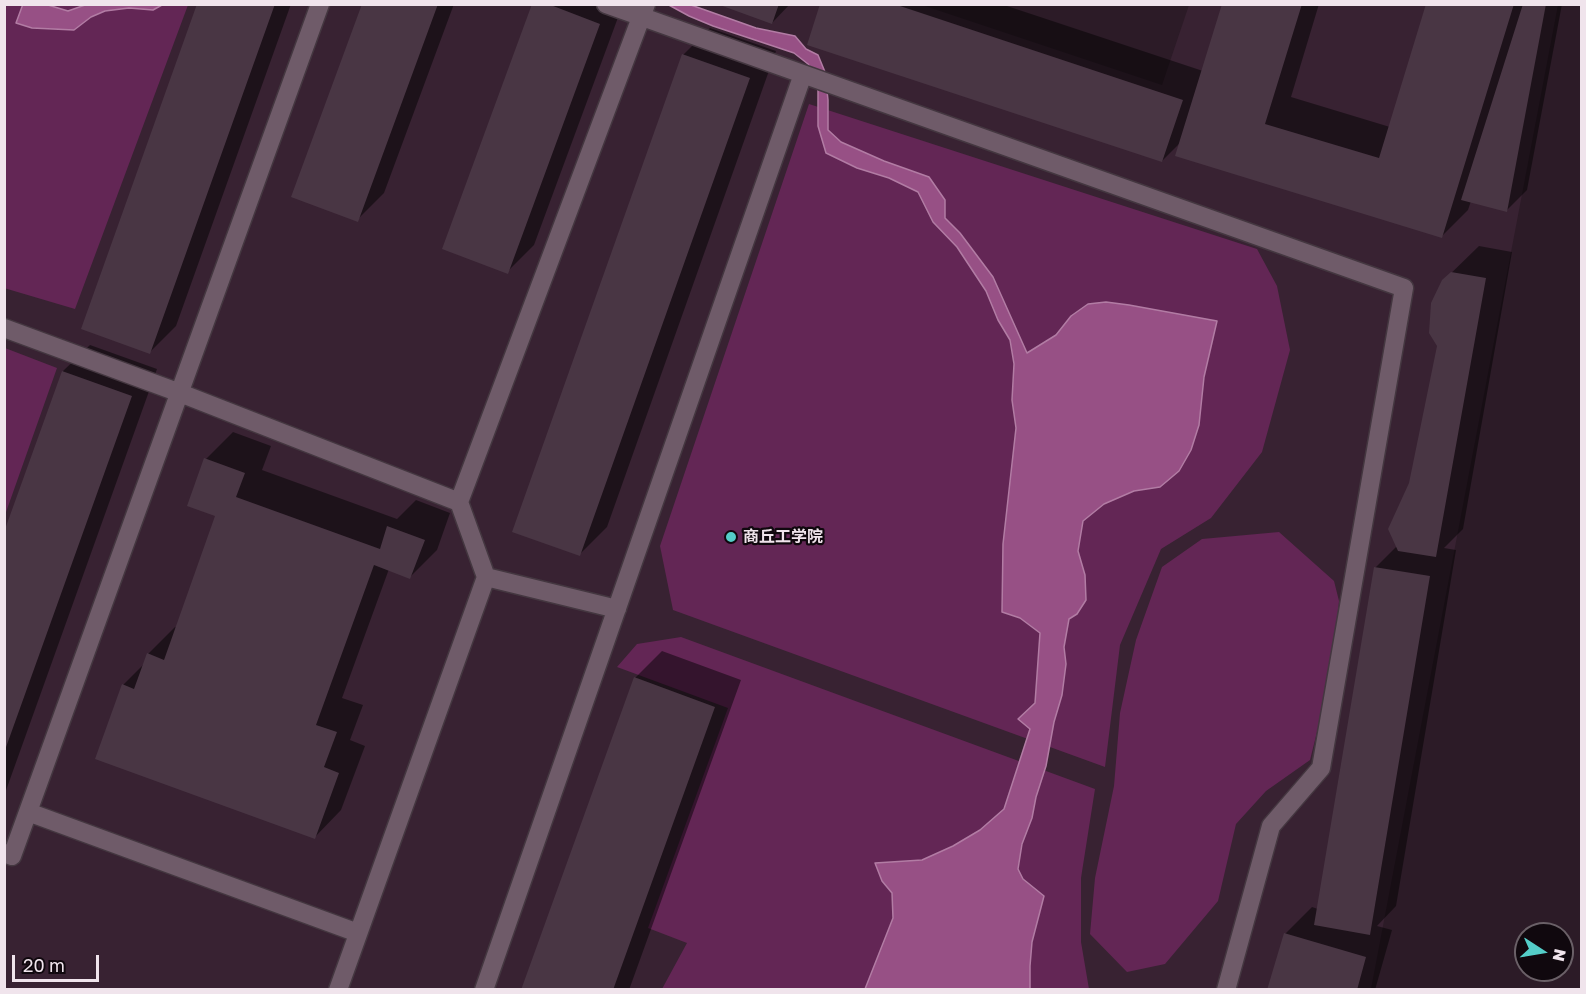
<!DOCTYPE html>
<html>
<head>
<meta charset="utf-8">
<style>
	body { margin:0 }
	#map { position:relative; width:1586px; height:994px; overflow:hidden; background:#2c1b27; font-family:"Golos Text",sans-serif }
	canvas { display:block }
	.frame { position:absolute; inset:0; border:6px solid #f0e4ec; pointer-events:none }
	.north { position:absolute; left:1514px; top:922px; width:60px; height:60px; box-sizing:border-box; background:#10080e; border:2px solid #6a6067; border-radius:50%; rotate:102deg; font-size:16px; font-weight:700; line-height:24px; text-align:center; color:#f0e4ec }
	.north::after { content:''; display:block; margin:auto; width:21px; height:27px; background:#54cdc8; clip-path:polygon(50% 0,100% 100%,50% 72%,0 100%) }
	.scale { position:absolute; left:12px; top:955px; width:87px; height:27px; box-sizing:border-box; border:3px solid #f0e4ec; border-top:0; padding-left:8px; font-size:18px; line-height:21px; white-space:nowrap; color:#f0e4ec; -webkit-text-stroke:4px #10080e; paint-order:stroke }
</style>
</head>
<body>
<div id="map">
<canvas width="1586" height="994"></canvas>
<div class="frame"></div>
<div class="north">N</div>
<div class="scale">20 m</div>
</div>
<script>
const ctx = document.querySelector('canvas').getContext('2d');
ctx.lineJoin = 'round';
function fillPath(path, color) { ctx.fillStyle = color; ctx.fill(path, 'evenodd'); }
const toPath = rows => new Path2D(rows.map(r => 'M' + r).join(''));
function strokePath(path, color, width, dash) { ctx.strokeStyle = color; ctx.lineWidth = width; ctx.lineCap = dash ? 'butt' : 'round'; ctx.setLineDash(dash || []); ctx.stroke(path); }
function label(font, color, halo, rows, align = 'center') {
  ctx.font = font + ' "Golos Text","Noto Sans SC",sans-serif'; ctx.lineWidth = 4.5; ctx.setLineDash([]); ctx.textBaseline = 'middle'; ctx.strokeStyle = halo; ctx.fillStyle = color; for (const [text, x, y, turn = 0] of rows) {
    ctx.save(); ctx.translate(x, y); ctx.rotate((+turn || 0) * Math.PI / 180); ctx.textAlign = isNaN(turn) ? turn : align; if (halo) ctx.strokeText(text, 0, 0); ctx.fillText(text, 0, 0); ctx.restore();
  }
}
const built = toPath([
	[5,5,922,5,1162,85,1189,5,1558,5,1371,989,5,990]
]);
const green = toPath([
	[6,5,188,5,75,309,4,288,4,10],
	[809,104,1257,249,1277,286,1290,350,1262,452,1211,518,1161,549,1120,645,1105,767,673,610,660,546],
	[5,348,57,368,5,515],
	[1279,532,1334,581,1339,601,1337,630,1327,692,1310,760,1266,791,1236,824,1218,901,1165,964,1127,972,1090,934,1095,878,1114,786,1120,713,1136,640,1162,567,1202,539],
	[681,637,1095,789,1081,878,1081,942,1089,989,662,989,687,943,648,928,728,708,617,667,637,644]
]);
const water = toPath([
	[23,4,48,5,68,11,85,5,162,5,153,10,129,8,105,11,91,17,74,30,32,28,16,23,23,4],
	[667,4,691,5,756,28,795,36,806,49,818,55,825,72,828,100,828,130,841,142,884,161,929,177,945,200,945,218,960,233,993,277,1027,353,1056,335,1071,316,1088,304,1106,302,1129,305,1217,321,1204,377,1199,425,1191,450,1179,471,1160,487,1134,491,1104,504,1083,521,1078,551,1085,575,1086,600,1077,614,1069,619,1064,647,1066,664,1062,695,1054,722,1046,766,1036,797,1032,818,1022,844,1018,869,1023,879,1044,896,1032,942,1030,966,1030,989,865,989,893,918,892,893,882,881,875,863,922,860,953,846,980,830,1004,809,1030,729,1018,719,1035,703,1040,633,1020,618,1002,612,1003,544,1016,428,1012,400,1014,364,1010,340,998,320,986,291,957,247,933,222,918,192,889,178,857,168,826,153,818,126,818,91,815,76,808,64,794,53,713,26,689,16,667,4]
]);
const shadow = toPath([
	[199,4,291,4,176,326,149,353],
	[364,4,454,4,384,193,357,220],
	[534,4,623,4,534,245,507,272],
	[720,4,790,4,772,23],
	[822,4,1001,4,1203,71,1223,4,1319,4,1291,97,1390,127,1427,4,1562,4,1527,190,1507,210,1471,201,1468,210,1441,237,1181,142,1162,161],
	[710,28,776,51,607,527,580,554,683,55],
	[1479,246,1512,252,1463,529,1444,548,1456,550,1396,906,1377,926,1392,930,1375,990,1269,990,1285,934,1312,907,1318,909,1375,568,1397,546,1439,346,1443,281],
	[90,345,157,369,4,796,4,536,63,371],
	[233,432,271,446,262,470,397,519,416,500,450,513,437,550,410,577,389,569,342,698,363,705,350,740,365,746,341,810,315,837,123,685,144,664,148,654,175,627,177,628,217,515,206,459],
	[662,651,741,680,629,990,523,990,635,678]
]);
const building = toPath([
	[197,4,275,4,150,354,81,329],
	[362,4,438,4,358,222,291,197],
	[532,4,548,4,600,24,508,274,442,249],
	[717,4,779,4,772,24],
	[820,4,894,4,1183,100,1162,162,807,45],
	[1222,4,1302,4,1265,124,1379,158,1426,4,1514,4,1442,238,1175,156],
	[1523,4,1546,4,1507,212,1461,200],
	[682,54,750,78,580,556,512,532],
	[1451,272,1486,278,1436,557,1398,551,1388,529,1409,483,1437,346,1429,333,1431,303,1442,280],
	[62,371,132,396,5,750,4,532],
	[204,458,245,473,236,497,380,549,387,526,425,540,410,579,374,565,316,725,337,732,324,767,339,773,315,839,95,759,122,684,134,689,147,653,164,660,215,516,187,506],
	[1374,567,1430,576,1370,935,1314,925],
	[634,677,715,707,613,990,521,990],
	[1284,933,1366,957,1357,990,1267,990]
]);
const minor = toPath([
	[606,4,1404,288,1321,768,1271,826,1226,990],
	[4,328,180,393,459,502],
	[486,577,617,609],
	[28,812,358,933],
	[4,853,12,856,320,4],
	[338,990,486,577,459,502,646,4],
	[484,990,803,74]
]);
const markers = [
	[731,537,6,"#54cdc8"]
];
const poiNames = [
	["商丘工学院",743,537]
];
fillPath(built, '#382232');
fillPath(green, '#632655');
fillPath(water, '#975085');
strokePath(water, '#b27ca4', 1.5);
fillPath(shadow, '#0007');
fillPath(building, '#493644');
strokePath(minor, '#443740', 21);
strokePath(minor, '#6f5b69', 18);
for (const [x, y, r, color] of markers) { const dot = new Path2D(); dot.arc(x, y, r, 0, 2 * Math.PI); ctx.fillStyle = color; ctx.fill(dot); strokePath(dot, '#10080e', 2); }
label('bold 16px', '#f0e4ec', '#10080e', poiNames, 'left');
</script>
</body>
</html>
